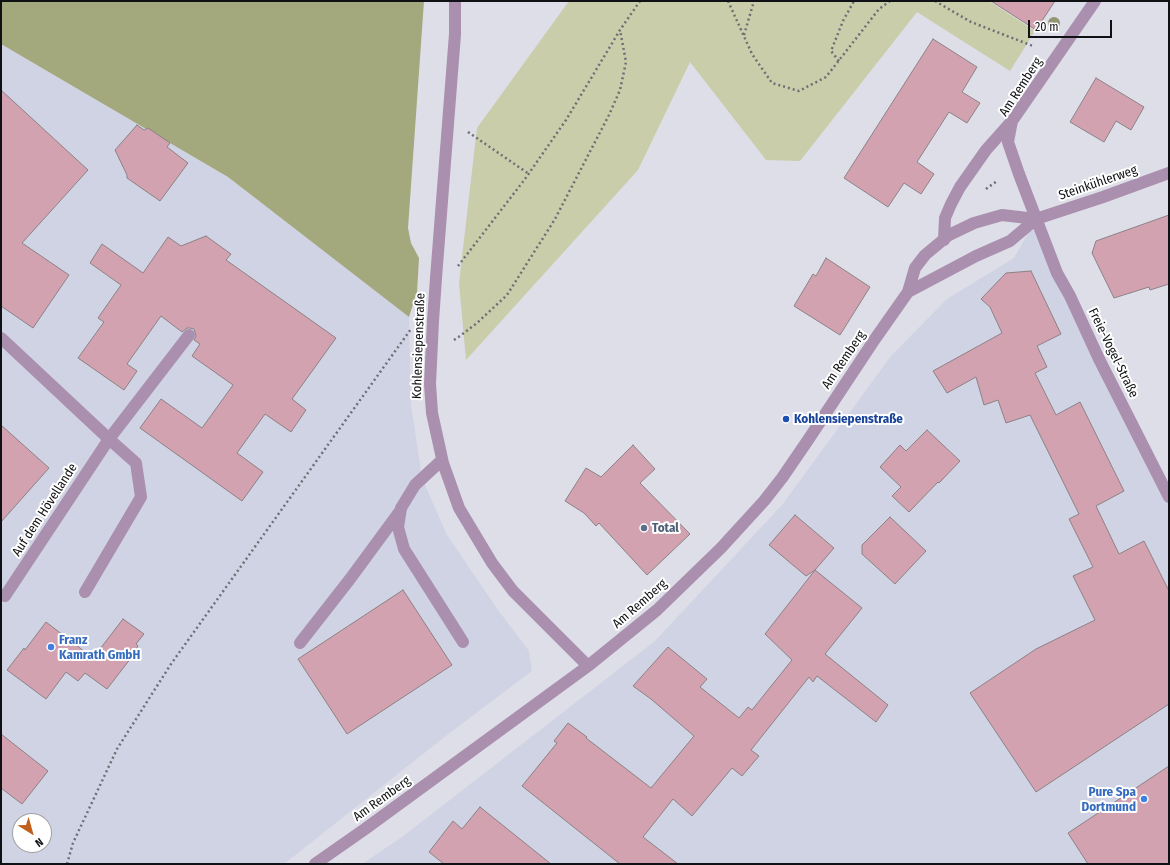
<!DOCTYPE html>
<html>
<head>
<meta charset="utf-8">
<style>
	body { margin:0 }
	#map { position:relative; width:1170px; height:865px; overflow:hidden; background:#dddee7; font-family:"Fira Sans Condensed",sans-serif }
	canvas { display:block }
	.frame { position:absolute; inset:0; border:2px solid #101114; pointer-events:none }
	.north { position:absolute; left:12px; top:813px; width:40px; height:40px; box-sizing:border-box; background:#fff; border:1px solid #9fa0a1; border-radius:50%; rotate:143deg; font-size:11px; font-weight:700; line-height:16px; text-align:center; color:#101114 }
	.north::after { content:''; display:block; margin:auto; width:14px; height:18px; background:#c0601c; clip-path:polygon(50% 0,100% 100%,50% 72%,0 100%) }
	.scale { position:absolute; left:1028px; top:20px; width:84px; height:18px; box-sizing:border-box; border:2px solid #101114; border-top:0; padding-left:5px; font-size:12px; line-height:14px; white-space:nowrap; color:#101114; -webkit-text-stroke:3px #fff; paint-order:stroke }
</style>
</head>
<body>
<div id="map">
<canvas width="1170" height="865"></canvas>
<div class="frame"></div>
<div class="north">N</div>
<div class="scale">20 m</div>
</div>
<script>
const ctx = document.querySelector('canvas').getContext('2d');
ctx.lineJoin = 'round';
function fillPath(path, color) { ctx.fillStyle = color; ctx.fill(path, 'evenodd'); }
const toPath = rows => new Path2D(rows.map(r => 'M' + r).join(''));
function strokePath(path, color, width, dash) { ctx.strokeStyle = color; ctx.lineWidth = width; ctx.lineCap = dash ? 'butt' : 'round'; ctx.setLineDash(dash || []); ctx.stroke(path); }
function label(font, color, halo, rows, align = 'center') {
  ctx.font = font + ' "Fira Sans Condensed",sans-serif'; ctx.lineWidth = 4; ctx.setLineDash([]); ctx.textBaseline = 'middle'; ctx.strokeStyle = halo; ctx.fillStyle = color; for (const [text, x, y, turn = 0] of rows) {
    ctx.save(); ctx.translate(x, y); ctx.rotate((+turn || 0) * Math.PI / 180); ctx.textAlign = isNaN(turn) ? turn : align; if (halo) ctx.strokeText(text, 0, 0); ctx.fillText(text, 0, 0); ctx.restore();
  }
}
const built = toPath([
	[1,44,228,177,409,317,411,405,422,478,447,535,498,610,529,651,532,671,447,735,284,864,1,864],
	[20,821,44,821,44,845,20,845],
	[1036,219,1169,498,1169,864,362,864,402,837,655,641,782,505,891,356,947,299,1014,258]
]);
const green = toPath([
	[569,1,989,1,1035,31,1010,71,917,12,800,161,766,160,690,62,638,170,466,360,459,283,477,128]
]);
const forest = toPath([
	[1,1,424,1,408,228,411,243,419,258,417,292,409,317,228,177,1,44]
]);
const building = toPath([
	[991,1,1055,1,1036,30,991,1],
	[933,39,977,67,962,92,980,103,967,123,949,112,917,162,934,174,921,194,904,183,888,207,844,178,933,39],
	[1096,78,1144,107,1131,130,1116,121,1104,142,1070,122,1096,78],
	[1,90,88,170,22,243,69,275,33,328,1,306,1,90],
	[137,125,144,130,148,128,170,143,167,147,188,163,160,201,127,178,127,175,115,150,137,125],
	[1169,215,1169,284,1150,290,1149,287,1114,298,1092,253,1096,241,1169,215],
	[206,236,231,254,226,260,336,338,292,399,306,410,291,432,265,414,237,453,263,472,242,501,140,428,161,399,202,428,233,385,192,356,200,344,194,340,196,336,194,329,190,328,187,328,182,332,161,316,127,364,137,371,124,390,78,358,104,322,98,318,121,285,90,263,102,244,143,273,168,237,181,246,206,236],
	[826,258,870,287,840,335,794,306,813,274,816,276,826,258],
	[1031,271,1061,334,1037,346,1047,367,1035,373,1056,415,1080,402,1124,491,1096,506,1119,554,1144,541,1169,591,1169,704,1036,792,970,693,1036,649,1095,620,1073,576,1093,567,1069,519,1079,514,1030,415,1006,423,998,400,984,405,976,377,947,393,933,371,1002,333,990,307,981,299,1006,273,1031,271],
	[1,425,49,468,1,522,1,425],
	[927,430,960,461,939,483,938,482,909,512,892,496,901,487,880,467,900,445,906,451,927,430],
	[633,445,655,469,640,483,690,534,647,575,599,523,596,526,584,513,565,501,586,468,601,477,633,445],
	[795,515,834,548,815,570,862,608,825,654,888,705,876,722,817,676,813,682,809,677,751,750,759,756,742,776,732,768,692,816,673,799,643,837,678,864,620,864,522,786,557,743,554,741,568,723,587,737,586,738,651,788,694,736,651,699,633,686,668,647,707,679,700,687,739,718,748,707,752,710,792,660,765,634,815,570,806,576,769,545,795,515],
	[890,517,926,551,895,584,862,554,862,545,890,517],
	[403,590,452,665,347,734,298,659,403,590],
	[123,619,144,634,136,644,138,646,130,658,131,658,107,689,85,673,78,681,66,672,46,699,7,670,24,648,25,650,46,622,93,658,123,619],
	[1,734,48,771,22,804,1,788,1,734],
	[1169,766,1169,864,1088,864,1068,833,1169,766],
	[480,807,551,864,444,864,429,852,453,821,462,829,480,807]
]);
const path = toPath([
	[728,1,752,54,772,83,799,91,826,77,879,9,890,1],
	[935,1,971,22,1033,46],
	[744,35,754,1],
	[839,61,831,51,843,21,854,1],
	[468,132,529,174],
	[986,189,997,181],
	[458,266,525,179,566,120,620,30,640,1],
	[454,340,460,336,477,323,507,295,555,219,609,115,620,90,626,62,620,30],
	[67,864,73,843,117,749,171,664,411,329]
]);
const minor = toPath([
	[1095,1,1012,121,1008,142,1019,174,1057,273,1070,296,1099,359,1169,497],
	[944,240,945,218,951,204,960,187,986,150,1011,122],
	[436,278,455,34,455,1],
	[908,292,976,256,1010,241,1036,219,1103,197,1169,173],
	[433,321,430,384,432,413,443,463,459,508,492,563,513,591,588,666],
	[1,338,109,439,136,463,141,497,85,592],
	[442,460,415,485,401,508,398,527,404,549,463,642],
	[5,596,109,439,189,335],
	[300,643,350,579,400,511],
	[315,864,365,829,588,666,657,610,721,548,764,501,782,478,808,440,875,339,908,292,915,268,925,255,949,235,974,223,1002,215,1036,219]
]);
const minorBridge = toPath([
	[433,321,436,278]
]);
const trees = [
	[1054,23]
];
const markers = [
	[786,419,4,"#1a4fb4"],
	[644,528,4,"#5c6f8a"],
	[51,647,4,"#3f7fe0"],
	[1144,799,4,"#3f7fe0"]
];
const streetNames = [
	["Am Remberg",1021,87,-57],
	["Steinkühlerweg",1098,183,-19],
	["Kohlensiepenstraße",419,346,-88],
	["Freie-Vogel-Straße",1113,353,64],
	["Am Remberg",844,360,-56],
	["Auf dem Hövellande",45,510,-57],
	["Am Remberg",640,604,-41],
	["Am Remberg",382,799,-36]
];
const transitNames = [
	["Kohlensiepenstraße",794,419]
];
const serviceNames = [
	["Total",652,528]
];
const shopNames = [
	["Franz",59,640],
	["Kamrath GmbH",59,655],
	["Pure Spa",1136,792,"right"],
	["Dortmund",1136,807,"right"]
];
fillPath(built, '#d0d3e3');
fillPath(green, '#c9cdaa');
fillPath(forest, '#a3a87d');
fillPath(building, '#d2a2b0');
strokePath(building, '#8c8285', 1);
strokePath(path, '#6e6f75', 2.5, [2, 3]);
strokePath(minor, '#aa8fae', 12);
strokePath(minorBridge, '#aa8fae', 12);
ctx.fillStyle = '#939572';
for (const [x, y] of trees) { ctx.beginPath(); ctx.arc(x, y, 6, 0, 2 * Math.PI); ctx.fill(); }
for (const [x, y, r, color] of markers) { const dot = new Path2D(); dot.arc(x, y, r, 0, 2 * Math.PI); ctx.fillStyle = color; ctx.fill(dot); strokePath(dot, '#fff', 1.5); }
label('13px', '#101114', '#fff', streetNames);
label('bold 13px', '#164399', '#fff', transitNames, 'left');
label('bold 13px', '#4e5e75', '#fff', serviceNames, 'left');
label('bold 13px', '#366cbe', '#fff', shopNames, 'left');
</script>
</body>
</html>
